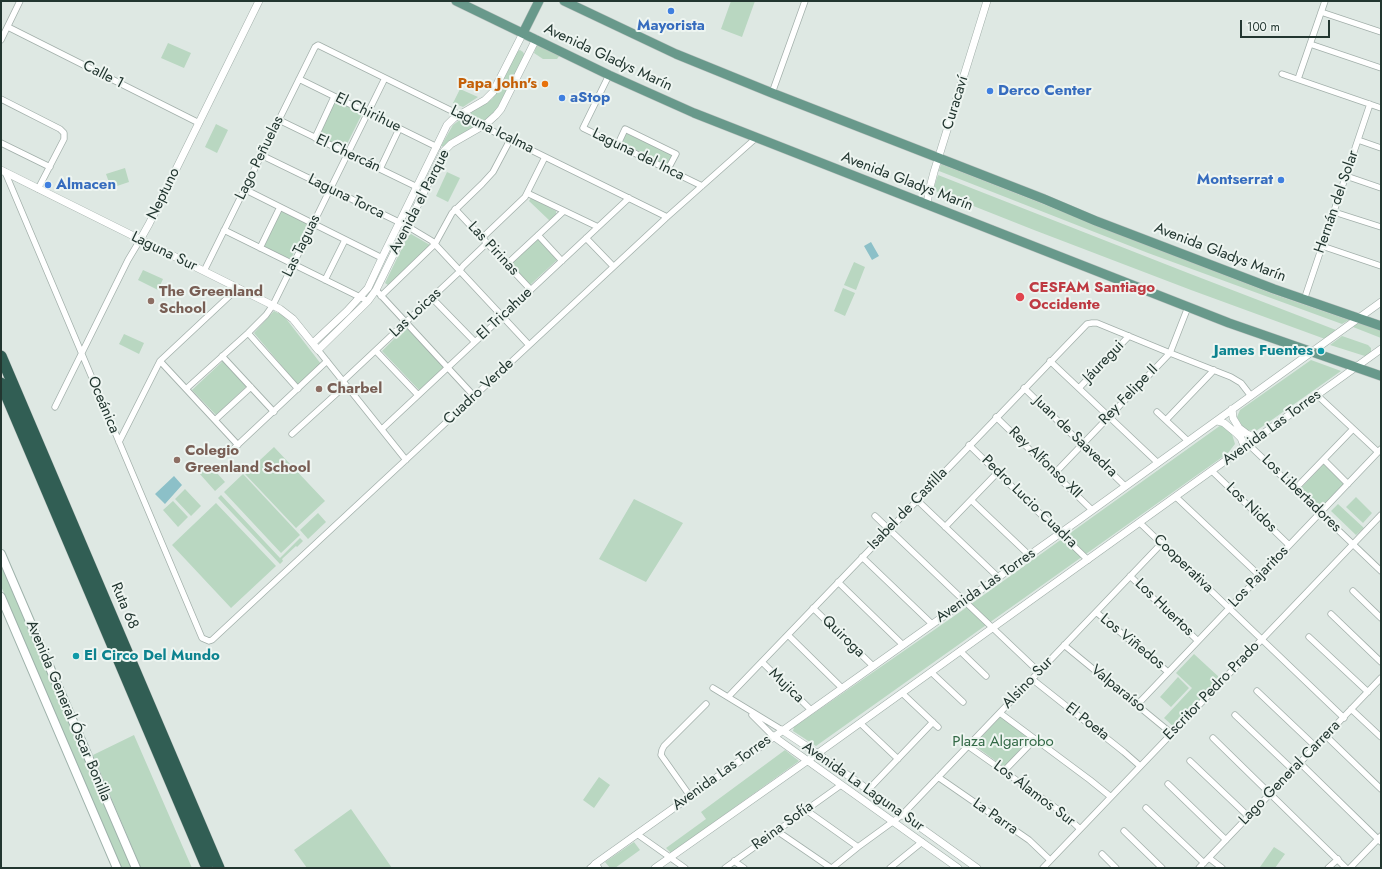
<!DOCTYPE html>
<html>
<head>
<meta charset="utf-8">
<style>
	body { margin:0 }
	#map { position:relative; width:1382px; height:869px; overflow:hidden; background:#dee8e3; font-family:Jost,sans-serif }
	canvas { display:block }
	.frame { position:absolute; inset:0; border:2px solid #223630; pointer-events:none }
	.scale { position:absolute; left:1240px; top:20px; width:90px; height:18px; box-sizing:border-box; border:2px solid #223630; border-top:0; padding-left:5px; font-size:12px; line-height:14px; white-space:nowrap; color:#223630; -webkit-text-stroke:3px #eef5f1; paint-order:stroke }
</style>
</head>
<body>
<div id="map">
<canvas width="1382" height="869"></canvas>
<div class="frame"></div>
<div class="scale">100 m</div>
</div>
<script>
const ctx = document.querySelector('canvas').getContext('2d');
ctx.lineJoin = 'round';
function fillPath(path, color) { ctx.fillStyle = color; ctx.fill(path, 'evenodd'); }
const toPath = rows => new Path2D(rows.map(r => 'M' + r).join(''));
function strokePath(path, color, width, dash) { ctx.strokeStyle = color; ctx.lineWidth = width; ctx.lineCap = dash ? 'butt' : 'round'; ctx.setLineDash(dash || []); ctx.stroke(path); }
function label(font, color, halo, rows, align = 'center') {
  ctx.font = font + ' Jost,sans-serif'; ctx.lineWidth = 4; ctx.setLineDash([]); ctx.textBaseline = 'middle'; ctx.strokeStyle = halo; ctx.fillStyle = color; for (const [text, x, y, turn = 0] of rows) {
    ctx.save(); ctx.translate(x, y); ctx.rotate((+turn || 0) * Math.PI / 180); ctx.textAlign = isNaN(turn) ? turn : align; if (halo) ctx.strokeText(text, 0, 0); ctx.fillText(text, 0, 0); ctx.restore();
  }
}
const green = toPath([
	[731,1,755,1,742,37,721,29],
	[168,43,191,53,184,68,161,58],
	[537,44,560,55,557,59,543,59,534,53],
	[520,50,523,52,525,56,494,114,487,120,483,121,470,115,472,111,492,99,496,93,516,52],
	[460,89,478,97,463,107,453,103],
	[335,100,362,114,345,148,319,137],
	[461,119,476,126,450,140,444,147,441,146,453,125],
	[216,124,228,130,217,153,205,147],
	[626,133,672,155,667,165,621,143],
	[941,164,1273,294,1349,320,1342,324,1148,253,939,171],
	[125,168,129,182,111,188,106,174],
	[447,172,460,178,448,202,436,196],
	[938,175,1188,273,1336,330,1325,339,1191,290,1034,230,933,190],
	[531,198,556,211,556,214,550,221,529,201],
	[281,211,308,224,290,261,263,248],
	[411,234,430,245,388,285,385,283,408,236],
	[538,239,557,260,530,285,511,264],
	[854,262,865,267,856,290,844,285],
	[143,270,163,279,158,290,138,280],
	[843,288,855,293,845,316,834,311],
	[274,311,284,316,321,364,298,385,254,333],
	[1359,322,1381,330,1381,338,1353,327],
	[406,327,444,367,419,390,382,351],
	[124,334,144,343,139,354,119,344],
	[1342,336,1368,345,1371,348,1371,355,1368,357,1330,345],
	[224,360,247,386,216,415,192,390],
	[1311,360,1341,371,1256,431,1244,430,1237,417,1240,410],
	[1221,425,1231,431,1235,444,1228,453,816,746,793,731,794,727,960,612],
	[274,447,325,501,296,528,245,474],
	[209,464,225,482,215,491,199,473],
	[1324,464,1344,483,1344,484,1322,508,1319,508,1301,491,1301,488],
	[243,474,300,535,281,553,224,492],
	[185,489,201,506,191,516,175,499],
	[221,495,280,558,300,538,303,541,297,547,296,546,282,559,283,561,280,564,218,498],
	[1356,497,1372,513,1363,523,1346,507],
	[634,499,683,523,646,582,599,559],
	[173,501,188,517,178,527,163,510],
	[216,503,276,566,231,608,172,545],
	[1338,504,1364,528,1356,535,1331,511],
	[318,513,326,522,308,539,300,530],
	[1,561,51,677,132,868,121,868,1,586],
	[1194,654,1220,678,1174,727,1164,718,1192,688,1176,673],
	[1178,677,1189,688,1171,707,1160,697],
	[1001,716,1031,739,1004,767,974,745],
	[134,735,192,868,141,868,93,755],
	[785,750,799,761,671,853,666,848,706,819,701,812],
	[599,777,610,785,594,808,583,800],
	[351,809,392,868,307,868,294,850],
	[634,842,640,850,615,868,610,868,605,862],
	[1274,847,1285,854,1275,868,1261,868,1260,867]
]);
const water = toPath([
	[871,242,879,256,872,260,864,246],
	[174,476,182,485,165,504,155,494]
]);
const minor = toPath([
	[1321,12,1381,32],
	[8,27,199,123],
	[1,40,20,1],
	[1310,44,1381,68],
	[1282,74,1381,108],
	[609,75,583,128,702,186],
	[299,79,437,147],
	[1298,79,1325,1],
	[772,93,805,1],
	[1,99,60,129,64,133,64,139,38,189],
	[279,120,417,187],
	[315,138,334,97],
	[1358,140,1381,148],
	[1,143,50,167],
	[618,144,625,129,676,154,668,169],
	[261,155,407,226,432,241,529,345],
	[380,169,399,129],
	[5,172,202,638,209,641,212,640,667,217,756,138],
	[1346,176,1381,188],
	[244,189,382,258],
	[527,193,598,227],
	[455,209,531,290],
	[1334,212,1381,227],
	[224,230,368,301],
	[538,235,562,261],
	[482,238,525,197,545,157],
	[586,238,613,266],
	[1322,246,1381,266],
	[260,248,280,207],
	[507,264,564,211],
	[204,271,315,47,318,45,667,217],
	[325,280,345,240],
	[376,290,474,396],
	[381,296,435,244,452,213,482,184,493,172,510,140],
	[432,298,475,342],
	[1304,300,1370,104],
	[248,333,298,389],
	[318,350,406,460],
	[376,351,418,395],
	[222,356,274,412],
	[160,361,238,445],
	[1050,361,1158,463],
	[343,381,458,273,463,266,487,243],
	[1024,388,1125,486],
	[1079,388,1129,336],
	[186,389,248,333,266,315,273,305,385,78],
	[1318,396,1378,452],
	[55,407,128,260,140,240],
	[1157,412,1188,441],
	[996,417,1092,510],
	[215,420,251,387],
	[1166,420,1214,370],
	[382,429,629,198],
	[292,434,346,385],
	[119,442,160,361,238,288],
	[969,445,1088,560],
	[1249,445,1381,571],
	[229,453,327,361],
	[1324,460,1348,484],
	[1212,471,1289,545],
	[1055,473,1170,353,1188,307],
	[1295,489,1353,429],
	[1176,497,1260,576],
	[917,500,998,577],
	[971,500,1029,555],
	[875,516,1039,672],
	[1140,523,1344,718],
	[945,527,998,472],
	[862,557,932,624],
	[1130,576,1198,641],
	[838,582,903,645],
	[1353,591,1381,618],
	[813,608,873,666],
	[1096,612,1168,672],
	[1331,614,1381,662],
	[788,635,842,688],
	[1309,637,1368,692],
	[1064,645,1171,733],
	[960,651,986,676],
	[762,662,811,710],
	[931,672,963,702],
	[1032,679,1124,752,1140,766],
	[713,688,782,730],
	[1257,691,1316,747],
	[902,693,938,727],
	[728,697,1087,324,1092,323,1097,323,1170,353,1231,377,1241,383,1251,396],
	[1137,705,1381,449],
	[1351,709,1381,737],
	[1000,713,1090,780,1111,797],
	[752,715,773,736],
	[1235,715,1293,770],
	[860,723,898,759],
	[1326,736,1381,789],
	[1213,738,1346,868],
	[968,746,1063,813,1080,829],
	[1190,761,1249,817],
	[1300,763,1381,842],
	[1004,771,1035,739],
	[938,777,1029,840,1050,860],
	[1168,784,1226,840],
	[868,790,933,722],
	[690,796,661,755,662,750,664,746,706,704],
	[1146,808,1204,863],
	[806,810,858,847],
	[777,831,831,868],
	[1124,831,1162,868],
	[637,834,685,868],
	[1102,854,1116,868],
	[1209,858,1222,868],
	[734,861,744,868],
	[590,868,595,864],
	[725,868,841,785],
	[832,868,858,847,902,815,1162,543],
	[890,868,922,842],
	[1043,868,1381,515],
	[1199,868,1381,678],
	[1328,868,1338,859],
	[1350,868,1381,836]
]);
const tertiary = toPath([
	[1,170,280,309,293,319,318,350,368,301,376,290,444,151,451,144,486,124,496,115,501,109,536,39],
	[927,205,929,191,934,172,987,1],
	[140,240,149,224,259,1],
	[313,343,347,311,368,288,382,258,447,125,454,118,485,100,493,92,523,33],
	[1232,409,1233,418,1239,428,1247,434,1258,438],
	[1217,421,1224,423,1236,433,1241,438,1245,448],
	[782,730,821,756,977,868],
	[773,736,958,868],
	[598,868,595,864,647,827,1076,522,1381,302],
	[655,868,807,761,1381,349]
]);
const secondary = toPath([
	[1,554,136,868],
	[1,597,117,868]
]);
const primary = toPath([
	[456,1,609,75,694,113,1229,323,1381,376],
	[564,1,676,54,772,93,1044,199,1096,221,1274,289,1381,326],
	[523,33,539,1]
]);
const motorway = toPath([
	[1,356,219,868],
	[1,383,207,868]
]);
const markers = [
	[671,11,4,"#3f7fe0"],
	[545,84,4,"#e8710a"],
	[990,91,4,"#3f7fe0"],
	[562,98,4,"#3f7fe0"],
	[1281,180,4,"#3f7fe0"],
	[48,185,4,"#3f7fe0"],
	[1020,297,5,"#e0444e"],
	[151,301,4,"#8d6e63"],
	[1321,351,4,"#0f9aa8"],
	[319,389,4,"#8d6e63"],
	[177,460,4,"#8d6e63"],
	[76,656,4,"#0f9aa8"]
];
const shopNames = [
	["Mayorista",671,26,"center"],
	["Derco Center",998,91],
	["aStop",570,98],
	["Montserrat",1273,180,"right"],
	["Almacen",56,185]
];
const streetNames = [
	["Avenida Gladys Marín",608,58,25],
	["Calle 1",103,75,27],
	["Curacaví",956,103,-73],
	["El Chirihue",368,113,26],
	["Laguna Icalma",492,130,26],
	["El Chercán",348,154,25],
	["Laguna del Inca",638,155,26],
	["Lago Peñuelas",260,158,-64],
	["Avenida Gladys Marín",907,182,21],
	["Neptuno",164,194,-64],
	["Laguna Torca",346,197,26],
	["Avenida el Parque",420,202,-63],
	["Hernán del Solar",1337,202,-71],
	["Las Taguas",302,246,-64],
	["Las Pirinas",493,249,47],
	["Laguna Sur",164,252,26],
	["Avenida Gladys Marín",1220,253,21],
	["Las Loicas",416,313,-43],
	["El Tricahue",505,314,-43],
	["Jáuregui",1104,362,-46],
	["Cuadro Verde",479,392,-43],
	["Rey Felipe II",1129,395,-46],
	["Oceánica",103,405,67],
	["Avenida Las Torres",1272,428,-36],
	["Juan de Saavedra",1075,437,44],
	["Rey Alfonso XII",1045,463,44],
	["Los Libertadores",1301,494,44],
	["Pedro Lucio Cuadra",1029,502,44],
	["Los Nidos",1251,508,44],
	["Isabel de Castilla",908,509,-46],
	["Cooperativa",1183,564,44],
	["Los Pajaritos",1259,577,-46],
	["Avenida Las Torres",986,586,-35],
	["Ruta 68",124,606,67],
	["Los Huertos",1164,608,44],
	["Quiroga",843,637,44],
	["Los Viñedos",1132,642,39],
	["Alsino Sur",1028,683,-46],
	["Mujica",786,686,44],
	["Valparaíso",1118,689,39],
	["Escritor Pedro Prado",1212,691,-46],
	["Avenida General Óscar Bonilla",68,711,67],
	["El Poeta",1087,722,38],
	["Avenida Las Torres",722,773,-36],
	["Lago General Carrera",1290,773,-46],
	["Avenida La Laguna Sur",863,787,35],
	["Los Álamos Sur",1034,794,37],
	["La Parra",995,817,35],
	["Reina Sofía",783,826,-36]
];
const foodNames = [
	["Papa John's",537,84]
];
const healthNames = [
	["CESFAM Santiago",1029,288],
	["Occidente",1029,305]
];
const educationNames = [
	["The Greenland",159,292],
	["School",159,309],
	["Charbel",327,389],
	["Colegio",185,451],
	["Greenland School",185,468]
];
const cultureNames = [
	["James Fuentes",1313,351],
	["El Circo Del Mundo",84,656,"left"]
];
const parkNames = [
	["Plaza Algarrobo",1003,742]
];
fillPath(green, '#b9d7c1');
fillPath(water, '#8cc0c8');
strokePath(minor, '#a2afaa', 7);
strokePath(tertiary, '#a2afaa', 8);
strokePath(secondary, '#9fb2ab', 10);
strokePath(primary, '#bdc3c1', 10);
strokePath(motorway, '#bdc3c1', 12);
strokePath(minor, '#fff', 5.5);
strokePath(tertiary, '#fff', 7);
strokePath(secondary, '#fff', 8);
strokePath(primary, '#68998b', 9);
strokePath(motorway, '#315e54', 11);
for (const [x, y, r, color] of markers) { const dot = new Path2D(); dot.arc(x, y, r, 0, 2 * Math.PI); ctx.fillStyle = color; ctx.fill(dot); strokePath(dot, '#eef5f1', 1.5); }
label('bold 15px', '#366cbe', '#eef5f1', shopNames, 'left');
label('15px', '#223630', '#eef5f1', streetNames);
label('bold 15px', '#c56008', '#eef5f1', foodNames, 'right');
label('bold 15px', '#be3a42', '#eef5f1', healthNames, 'left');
label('bold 15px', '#785e54', '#eef5f1', educationNames, 'left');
label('bold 15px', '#0d838f', '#eef5f1', cultureNames, 'right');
label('15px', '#316845', '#eef5f1', parkNames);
</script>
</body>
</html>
